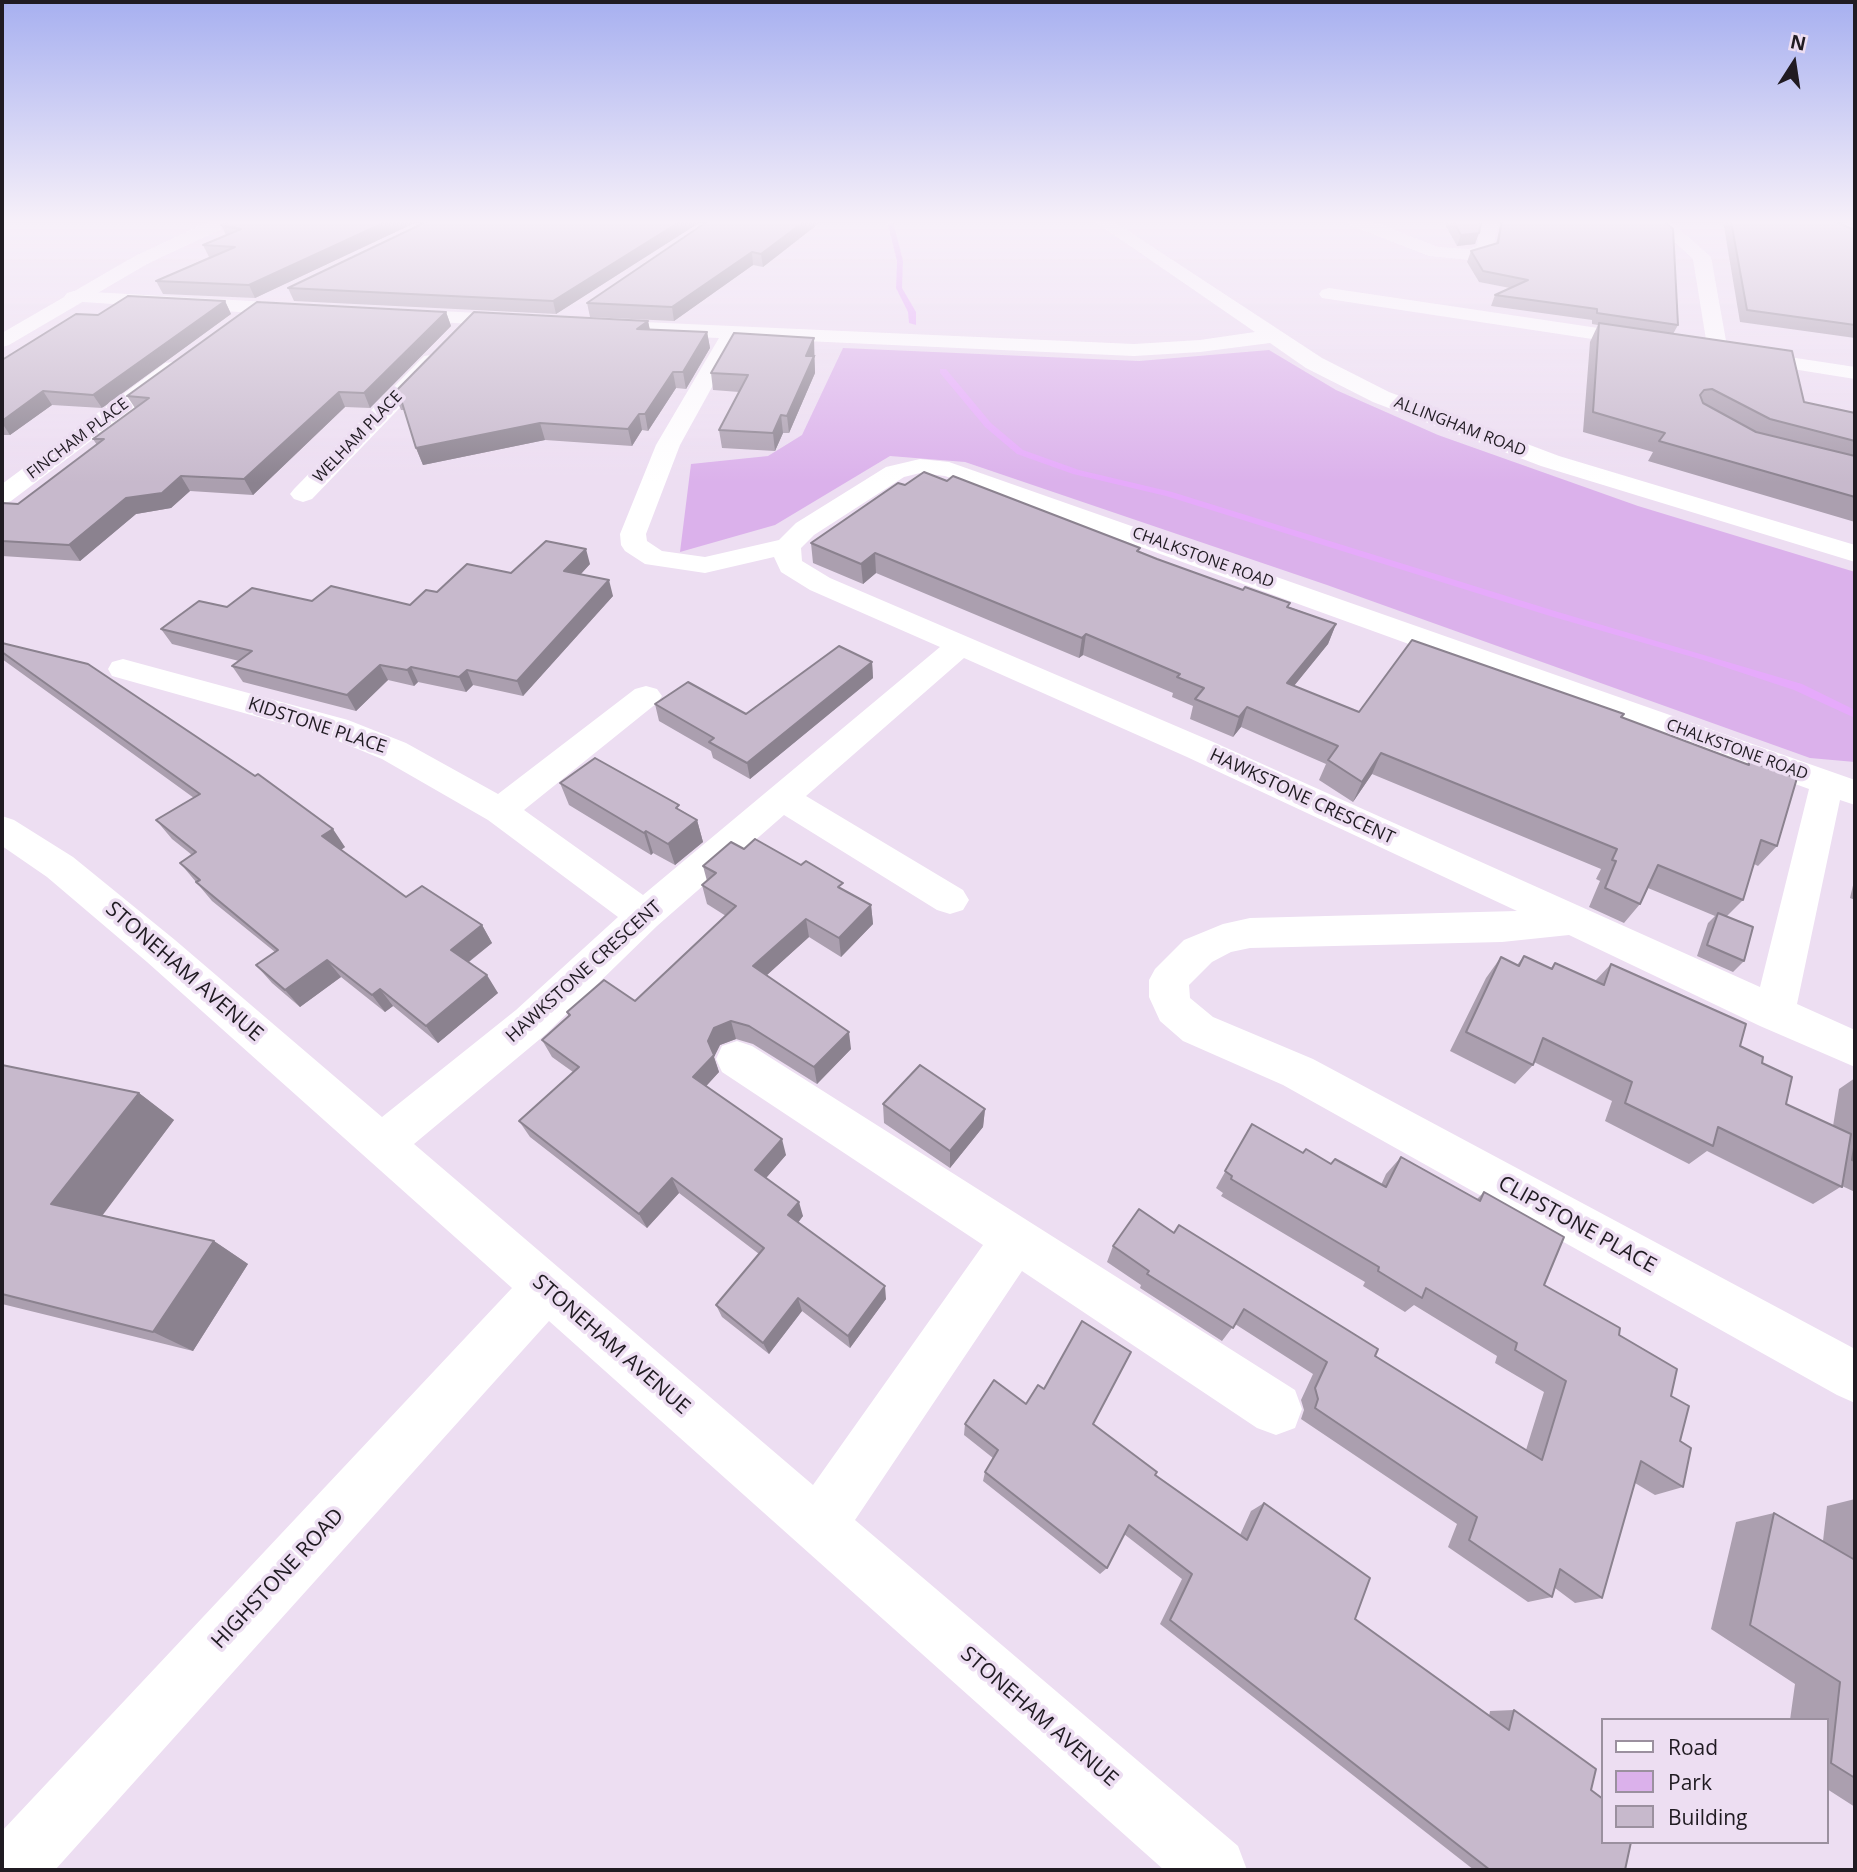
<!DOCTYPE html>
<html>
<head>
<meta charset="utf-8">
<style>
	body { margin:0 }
	#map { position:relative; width:1857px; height:1872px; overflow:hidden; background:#eddef2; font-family:"Open Sans",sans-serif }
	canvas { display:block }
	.frame { position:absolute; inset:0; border:4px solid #201b22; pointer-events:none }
	.legend { position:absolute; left:1601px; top:1718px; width:228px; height:126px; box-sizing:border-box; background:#eddef2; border:2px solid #9b909f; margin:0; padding:9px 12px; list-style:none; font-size:21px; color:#201b22 }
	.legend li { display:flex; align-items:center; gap:14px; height:35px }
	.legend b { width:35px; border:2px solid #9b909f }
	.north { position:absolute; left:1759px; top:28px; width:70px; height:70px; -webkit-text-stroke:5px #eddef2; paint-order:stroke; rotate:12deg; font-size:19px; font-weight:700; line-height:28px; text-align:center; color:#201b22 }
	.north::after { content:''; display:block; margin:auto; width:24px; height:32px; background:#201b22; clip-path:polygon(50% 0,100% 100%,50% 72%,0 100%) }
</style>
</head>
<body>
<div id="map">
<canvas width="1857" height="1872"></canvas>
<div class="frame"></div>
<ul class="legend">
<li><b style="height:9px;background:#fff"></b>Road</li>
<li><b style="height:19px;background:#dbb1eb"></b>Park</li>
<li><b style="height:19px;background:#c7b9cc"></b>Building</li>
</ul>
<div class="north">N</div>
</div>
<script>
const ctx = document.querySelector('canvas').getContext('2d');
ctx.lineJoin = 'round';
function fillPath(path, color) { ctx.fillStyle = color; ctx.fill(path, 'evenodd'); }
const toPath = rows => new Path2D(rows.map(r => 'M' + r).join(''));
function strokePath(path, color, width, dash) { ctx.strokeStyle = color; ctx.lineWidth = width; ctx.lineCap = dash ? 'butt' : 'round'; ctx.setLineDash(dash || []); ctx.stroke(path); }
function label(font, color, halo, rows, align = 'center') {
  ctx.font = font + ' "Open Sans",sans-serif'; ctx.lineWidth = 7; ctx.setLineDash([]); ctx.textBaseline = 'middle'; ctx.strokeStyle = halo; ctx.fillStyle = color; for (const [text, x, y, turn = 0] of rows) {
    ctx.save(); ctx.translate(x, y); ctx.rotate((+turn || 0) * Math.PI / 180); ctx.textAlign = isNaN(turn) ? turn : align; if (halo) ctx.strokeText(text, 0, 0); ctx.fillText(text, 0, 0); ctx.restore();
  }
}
const green = toPath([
	[843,348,1139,361,1269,350,1336,390,1438,435,1638,506,1855,572,1855,762,1810,758,1327,585,965,462,890,456,775,525,680,552,691,464,768,456,802,435]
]);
const stream = toPath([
	[887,221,893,221,903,261,902,288,916,312,916,325,909,323,908,312,896,288,897,261,887,221],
	[940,369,946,369,991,423,1023,450,1079,470,1172,492,1558,612,1802,684,1855,710,1855,718,1794,690,1703,660,1550,616,1166,496,1073,474,1017,454,985,427,940,373,940,369]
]);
const minor = toPath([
	[1094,221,1113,221,1322,358,1389,392,1559,456,1855,545,1855,562,1541,466,1373,402,1306,368,1270,343,1200,352,1134,356,739,338,680,445,646,534,647,541,662,551,705,557,779,540,796,523,886,467,920,459,949,462,1855,780,1855,805,1840,800,1797,1004,1855,1030,1855,1067,1760,1026,1569,935,1502,942,1250,948,1231,952,1212,962,1189,985,1190,998,1213,1017,1313,1059,1855,1349,1855,1403,1837,1395,1283,1085,1183,1041,1160,1021,1149,997,1149,980,1155,969,1184,940,1223,924,1250,918,1517,911,1187,757,964,658,806,796,963,890,969,900,963,910,950,914,937,910,784,815,657,926,546,1034,414,1144,813,1485,983,1245,722,1072,716,1059,722,1046,737,1041,752,1046,1295,1390,1302,1409,1295,1428,1276,1435,1257,1428,1022,1271,855,1520,1238,1846,1247,1870,1164,1870,549,1321,55,1870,2,1870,2,1831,512,1288,147,962,47,877,2,846,2,816,14,820,73,857,175,940,382,1117,516,1010,618,917,488,820,382,759,326,736,112,676,108,669,112,662,123,659,348,720,406,743,498,794,635,689,646,686,657,689,662,696,657,703,524,810,643,895,940,647,810,590,781,572,774,557,705,573,645,564,625,551,621,545,620,534,656,445,719,338,597,332,590,330,587,326,590,322,597,320,1134,344,1200,340,1255,332,1094,221],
	[920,473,945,476,1809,789,1760,987,1211,741,830,578,802,561,801,548,814,535,904,477,920,473],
	[1347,221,1371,221,1438,247,1469,249,1477,246,1482,221,1499,221,1491,253,1471,260,1429,256,1350,225,1347,221],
	[1652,221,1670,221,1711,257,1728,352,1725,356,1718,358,1711,356,1708,352,1693,259,1652,221],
	[1329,288,1645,335,1652,337,1655,341,1652,345,1645,347,1322,298,1319,294,1322,290,1329,288],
	[74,291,303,304,310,306,313,310,310,314,303,316,67,301,64,297,67,293,74,291],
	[398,309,519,315,526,317,529,321,526,325,519,327,391,319,388,315,391,311,398,309],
	[1743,350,1855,367,1855,379,1736,360,1732,356,1736,352,1743,350],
	[432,355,440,356,443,361,440,366,312,499,303,502,294,499,290,494,294,489,424,356,432,355],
	[173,362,181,363,184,368,181,373,11,501,2,504,2,484,165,363,173,362]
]);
const tertiary = toPath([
	[210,221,233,221,230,225,147,264,9,345,2,347,2,333,135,256,210,221]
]);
const wall = toPath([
	[231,221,419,221,255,298,163,294,156,281,209,257,203,245,226,235,221,225],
	[428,221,702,221,556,314,294,301,288,288],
	[708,221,818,221,818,224,763,267,753,265,674,321,590,317,587,303],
	[1443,221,1481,221,1475,244,1457,246],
	[1501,221,1664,221,1678,325,1673,334,1804,402,1855,413,1855,522,1648,461,1653,452,1583,432,1590,342,1598,325,1592,324,1592,320,1491,306,1495,295,1510,288,1479,282,1467,262,1471,251,1496,244],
	[1723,221,1833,221,1855,230,1855,338,1740,322],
	[1842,221,1855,221,1855,227],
	[225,301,231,314,102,408,52,405,10,435,2,435,2,360,98,315],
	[446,312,451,326,370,408,345,407,253,495,190,491,171,508,136,514,80,561,2,556,2,503,18,504,97,445,93,439,135,408,127,396],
	[648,321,650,330,707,332,710,348,686,389,676,388,648,431,642,430,632,446,545,440,423,465,416,448,404,410,401,410,394,393],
	[816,355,814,358,815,373,789,433,783,433,775,451,722,448,719,430,739,392,713,390,711,373],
	[811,543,1139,552,1336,624,1328,644,1294,686,1359,712,1621,717,1747,764,1749,761,1777,846,1758,866,1754,864,1743,900,1727,916,1744,961,1733,972,1697,956,1708,923,1715,916,1648,888,1640,904,1624,923,1589,907,1600,881,1596,879,1601,869,1372,774,1353,802,1319,780,1326,764,1241,727,1233,737,1190,719,1193,706,1172,697,1173,693,1083,655,1079,658,876,573,863,584,813,563],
	[590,564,580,575,613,596,523,696,473,685,466,692,418,682,414,686,388,680,356,711,243,682,232,666,239,661,172,644,161,629,227,607,312,601,410,605,437,592,511,573],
	[2,643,345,847,341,850,406,897,482,925,492,943,469,962,498,993,438,1043,393,1006,385,1012,341,977,300,1007,272,983,256,965,275,952,212,901,180,863,192,855,172,839,156,820,194,798,2,659],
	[872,662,873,678,750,779,713,758,711,751,659,721,655,704,746,714],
	[560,783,681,810,697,820,703,842,675,865,653,853,651,855,569,805],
	[744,849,843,890,871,905,873,924,841,957,809,937,767,975,851,1049,817,1084,753,1044,736,1039,720,1045,714,1057,719,1072,706,1086,786,1155,766,1178,803,1216,798,1223,886,1299,850,1348,802,1311,769,1354,722,1317,716,1305,759,1254,679,1193,647,1228,530,1137,519,1121,573,1072,552,1057,542,1040,569,1016,567,1012,635,1001,726,916,707,904,702,885,707,881,703,866],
	[1855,877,1855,900,1850,898],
	[1524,956,1551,968,1555,963,1595,981,1611,964,1740,1046,1762,1063,1786,1104,1833,1126,1839,1089,1855,1078,1855,1192,1842,1186,1813,1204,1707,1151,1689,1164,1605,1121,1612,1101,1534,1062,1533,1065,1515,1084,1450,1051,1486,978,1501,957,1517,965],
	[2,1065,139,1093,174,1120,102,1215,214,1241,248,1264,193,1351,2,1304],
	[883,1104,985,1109,983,1127,950,1168,884,1123],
	[1252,1124,1303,1153,1381,1185,1386,1174,1401,1157,1477,1199,1484,1192,1544,1285,1619,1335,1671,1396,1680,1441,1683,1487,1655,1495,1635,1483,1602,1598,1575,1603,1555,1588,1552,1597,1528,1602,1448,1547,1457,1524,1301,1419,1304,1410,1301,1400,1313,1374,1235,1324,1222,1341,1140,1288,1141,1285,1107,1262,1113,1246,1174,1233,1526,1450,1544,1392,1495,1363,1497,1356,1414,1305,1405,1312,1363,1286,1365,1282,1221,1196,1223,1193,1216,1188],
	[1026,1404,1093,1424,1155,1475,1240,1535,1251,1511,1264,1503,1355,1619,1489,1716,1490,1711,1514,1710,1591,1790,1625,1870,1474,1870,1160,1624,1182,1579,1124,1534,1107,1568,1100,1574,983,1481,985,1472,993,1458,964,1435,965,1424],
	[1855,1499,1855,1807,1827,1789,1827,1720,1790,1720,1795,1684,1711,1629,1736,1522,1774,1513,1823,1541,1827,1506]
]);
const shadedWall = toPath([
	[388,221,419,221,255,298,249,285],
	[681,221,702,221,556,314,553,301],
	[805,221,818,221,818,224,763,267,761,254],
	[1479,233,1475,244,1457,246,1461,235],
	[752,252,753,265,674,321,672,307],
	[225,301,231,314,102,408,93,395],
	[446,312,451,326,370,408,364,393],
	[648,321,651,337,637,329],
	[707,332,710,348,686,389,683,372],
	[814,338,815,373,789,433,787,416,806,356],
	[673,372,676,388,648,431,645,414],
	[43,391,52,405,10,435,2,423,2,421],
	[339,392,345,407,253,495,244,479],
	[639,414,642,430,632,446,628,429],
	[781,415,783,433,775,451,773,433],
	[540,423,545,440,423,465,416,448],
	[181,476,190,491,171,508,136,514,80,561,69,545,126,498],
	[586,549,590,564,569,587,564,571],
	[875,553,876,573,863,584,861,564],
	[609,580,613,596,523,696,517,681],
	[1336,624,1328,644,1280,703,1287,683],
	[1086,634,1083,655,1079,658,1082,638],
	[872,662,873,678,750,779,747,763],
	[380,665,388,680,356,711,347,695],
	[411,667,418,682,414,686,407,670],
	[467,670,473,685,466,692,459,677],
	[1247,707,1241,727,1233,737,1239,717],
	[1381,753,1372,774,1353,802,1362,782],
	[697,820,703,842,675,865,668,844],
	[333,829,345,847,335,854,322,836],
	[646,831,653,853,651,855,644,833],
	[871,905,873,924,841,957,839,938],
	[806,919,809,937,757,984,753,966],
	[482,925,492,943,462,967,451,950],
	[327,960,341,977,300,1007,285,990],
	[487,975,498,993,438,1043,426,1026],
	[380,989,393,1006,385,1012,372,995],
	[731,1021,736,1039,720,1045,714,1057,719,1072,699,1094,693,1077,708,1041,714,1028],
	[849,1032,851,1049,817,1084,814,1067],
	[139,1093,174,1120,93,1228,51,1204],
	[985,1109,983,1127,950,1168,950,1151],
	[782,1139,786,1155,760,1185,755,1170],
	[672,1178,679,1193,647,1228,639,1214],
	[799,1202,803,1216,792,1230,788,1215],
	[214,1241,248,1264,193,1351,153,1332],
	[885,1286,886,1299,850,1348,848,1336],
	[798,1298,802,1311,769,1354,763,1343]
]);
const building = toPath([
	[231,221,388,221,249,285,156,281,235,247,203,245,241,229,221,225,231,221],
	[428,221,681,221,553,301,288,288,428,221],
	[708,221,805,221,761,254,752,252,672,307,587,303,708,221],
	[1453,221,1481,221,1479,233,1461,235,1453,221],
	[1502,221,1664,221,1673,229,1678,325,1597,313,1597,309,1495,295,1528,280,1483,271,1471,251,1498,243,1502,221],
	[1731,221,1833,221,1855,230,1855,325,1747,310,1731,221],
	[128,296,225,301,93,395,43,391,2,421,2,360,76,314,98,315,128,296],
	[257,302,446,312,364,393,339,392,244,479,181,476,162,493,126,498,69,545,2,541,2,503,18,504,104,439,93,439,149,398,127,396,257,302],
	[474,312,648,321,637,329,707,332,683,372,673,372,645,414,639,414,628,429,540,423,416,448,399,393,394,393,474,312],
	[1599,323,1792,351,1804,402,1855,413,1855,441,1770,419,1712,389,1704,390,1700,395,1703,403,1756,432,1855,456,1855,497,1659,441,1665,433,1593,412,1599,323],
	[734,333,814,338,806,356,814,356,787,416,781,415,773,433,719,430,748,375,711,373,734,333],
	[924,472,947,481,953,476,1140,548,1137,551,1157,559,1243,590,1245,587,1290,603,1287,607,1336,624,1287,683,1359,712,1412,640,1624,714,1621,717,1749,765,1749,761,1797,778,1777,846,1761,840,1743,900,1658,865,1640,904,1605,888,1616,861,1612,860,1617,849,1381,753,1362,782,1328,760,1338,746,1247,707,1239,717,1195,699,1204,688,1177,677,1180,674,1086,634,1082,638,875,553,861,564,811,543,898,483,905,485,924,472],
	[546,541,586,549,564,571,609,580,517,681,467,670,459,677,411,667,407,670,380,665,347,695,232,666,252,651,161,629,199,601,227,607,252,588,312,601,331,586,410,605,426,590,437,592,467,564,511,573,546,541],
	[2,643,88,664,255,776,258,774,333,829,322,836,406,897,422,886,482,925,451,950,487,975,426,1026,380,989,372,995,327,960,285,990,256,965,278,950,196,882,200,880,180,863,196,852,156,820,200,794,2,652,2,643],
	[839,646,872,662,747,763,709,742,714,738,655,704,688,682,746,714,839,646],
	[595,758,679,805,676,808,697,820,668,844,646,831,644,833,560,783,595,758],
	[755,839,801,865,806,861,843,883,838,887,871,905,839,938,806,919,753,966,849,1032,814,1067,749,1026,731,1021,714,1028,708,1041,714,1055,693,1077,782,1139,755,1170,799,1202,788,1215,885,1286,848,1336,798,1298,763,1343,716,1305,764,1248,672,1178,639,1214,519,1121,579,1067,542,1040,570,1015,567,1012,604,980,635,1001,736,906,702,885,716,873,703,866,731,842,744,849,755,839],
	[1718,913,1753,927,1744,961,1707,945,1718,913],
	[1524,956,1552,969,1555,963,1604,985,1611,964,1746,1024,1740,1046,1763,1057,1762,1063,1792,1077,1786,1104,1851,1134,1842,1187,1718,1127,1713,1146,1625,1103,1632,1082,1543,1038,1533,1065,1466,1032,1501,957,1519,966,1524,956],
	[2,1065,139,1093,51,1204,214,1241,153,1332,2,1294,2,1065],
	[920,1065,985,1109,950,1151,883,1104,920,1065],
	[1252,1124,1303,1153,1306,1149,1331,1164,1335,1159,1386,1187,1401,1157,1480,1201,1484,1192,1564,1237,1544,1285,1620,1328,1619,1335,1677,1369,1671,1396,1689,1406,1680,1441,1691,1448,1683,1487,1641,1461,1602,1598,1560,1569,1552,1597,1469,1540,1477,1517,1315,1408,1318,1399,1315,1388,1327,1362,1244,1309,1233,1328,1147,1274,1149,1271,1113,1246,1139,1209,1174,1233,1179,1225,1378,1349,1375,1356,1542,1460,1566,1381,1515,1350,1517,1343,1426,1288,1422,1298,1378,1271,1379,1267,1231,1179,1232,1176,1225,1171,1252,1124],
	[1855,1142,1855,1161,1852,1160,1855,1142],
	[1082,1321,1131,1352,1093,1424,1157,1472,1155,1475,1247,1540,1264,1503,1370,1578,1355,1619,1509,1730,1514,1710,1596,1769,1591,1790,1603,1799,1603,1842,1631,1842,1625,1870,1490,1870,1170,1620,1192,1574,1129,1525,1107,1568,985,1472,998,1450,965,1424,994,1380,1026,1404,1038,1385,1044,1389,1082,1321],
	[1774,1513,1855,1560,1855,1778,1831,1763,1840,1682,1750,1625,1774,1513]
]);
const farStreetnames = [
	["ALLINGHAM ROAD",1460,427,21],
	["WELHAM PLACE",358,437,-46],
	["FINCHAM PLACE",78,439,-37],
	["CHALKSTONE ROAD",1203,558,20],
	["CHALKSTONE ROAD",1737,750,20]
];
const streetNames = [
	["KIDSTONE PLACE",317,726,18],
	["HAWKSTONE CRESCENT",1302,797,25],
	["HAWKSTONE CRESCENT",584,972,-42]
];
const nearStreetnames = [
	["STONEHAM AVENUE",184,972,41],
	["CLIPSTONE PLACE",1577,1225,29],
	["STONEHAM AVENUE",611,1345,41],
	["HIGHSTONE ROAD",278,1579,-47],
	["STONEHAM AVENUE",1039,1717,41]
];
fillPath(green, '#dbb1eb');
fillPath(stream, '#e6aafb');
fillPath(minor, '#fff');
fillPath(tertiary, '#fff');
fillPath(wall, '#ab9faf');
fillPath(shadedWall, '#8b828f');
fillPath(building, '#c7b9cc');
strokePath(building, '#8b828f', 2);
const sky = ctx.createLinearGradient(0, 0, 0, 483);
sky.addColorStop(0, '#a7b0f0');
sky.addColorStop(0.46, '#f7f0f9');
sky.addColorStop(1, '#f7f0f900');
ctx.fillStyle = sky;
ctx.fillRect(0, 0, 1857, 483);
label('16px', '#201b22', '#eddef2', farStreetnames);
label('18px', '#201b22', '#eddef2', streetNames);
label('21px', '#201b22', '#eddef2', nearStreetnames);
</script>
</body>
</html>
